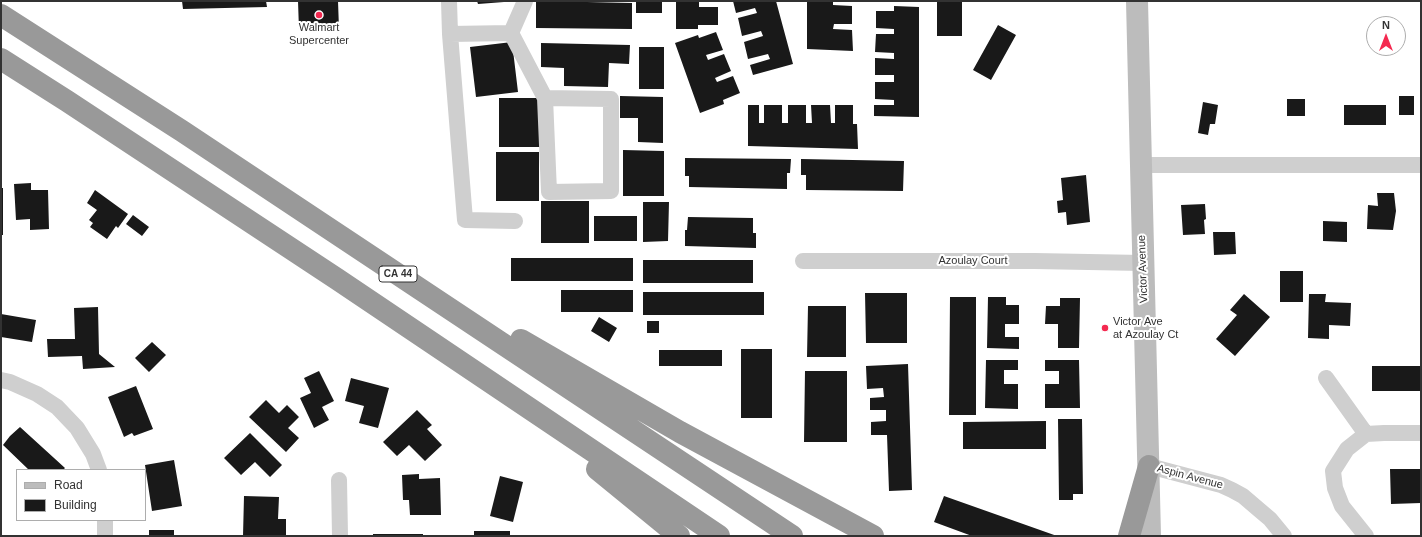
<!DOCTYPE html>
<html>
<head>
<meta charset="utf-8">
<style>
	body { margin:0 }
	#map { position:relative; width:1422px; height:537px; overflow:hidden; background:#fff; font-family:Arial,sans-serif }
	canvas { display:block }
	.frame { position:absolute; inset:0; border:2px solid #323232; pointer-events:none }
	.legend { position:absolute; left:16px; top:469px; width:130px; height:52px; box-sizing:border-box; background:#fff; border:1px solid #adadad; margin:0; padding:5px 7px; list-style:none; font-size:12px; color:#323232 }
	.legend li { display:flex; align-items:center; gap:8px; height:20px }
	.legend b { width:20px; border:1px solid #adadad }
	.north { position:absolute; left:1366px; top:16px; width:40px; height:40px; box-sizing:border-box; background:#fff; border:1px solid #adadad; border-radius:50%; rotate:0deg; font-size:11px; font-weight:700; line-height:16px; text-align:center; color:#323232 }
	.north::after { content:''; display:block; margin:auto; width:14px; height:18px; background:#f42950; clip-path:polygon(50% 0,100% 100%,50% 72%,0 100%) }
</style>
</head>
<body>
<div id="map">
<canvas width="1422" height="537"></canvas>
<div class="frame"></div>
<ul class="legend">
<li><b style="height:5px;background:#bcbcbc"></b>Road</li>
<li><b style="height:11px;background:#191919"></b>Building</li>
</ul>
<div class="north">N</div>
</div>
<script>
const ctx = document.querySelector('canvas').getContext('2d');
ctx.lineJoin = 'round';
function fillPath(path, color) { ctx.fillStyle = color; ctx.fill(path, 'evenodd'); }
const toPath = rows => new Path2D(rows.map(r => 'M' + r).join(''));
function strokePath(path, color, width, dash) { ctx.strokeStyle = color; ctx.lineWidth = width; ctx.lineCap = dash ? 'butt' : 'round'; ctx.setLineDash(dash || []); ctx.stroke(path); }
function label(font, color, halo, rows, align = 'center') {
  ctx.font = font + ' Arial,sans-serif'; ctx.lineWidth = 4; ctx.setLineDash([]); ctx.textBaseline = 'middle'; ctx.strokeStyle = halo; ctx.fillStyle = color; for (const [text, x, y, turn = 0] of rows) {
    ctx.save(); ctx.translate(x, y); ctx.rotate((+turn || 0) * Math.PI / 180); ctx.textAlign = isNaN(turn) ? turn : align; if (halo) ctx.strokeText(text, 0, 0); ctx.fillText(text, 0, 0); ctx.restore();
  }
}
const building = toPath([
	[182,1,266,1,267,7,183,9],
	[298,1,338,1,339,29,299,30],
	[477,1,504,1,504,2,478,4],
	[536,1,587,1,587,2,632,3,632,29,536,28],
	[636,1,662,1,662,13,636,13],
	[676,1,699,1,699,7,718,7,718,25,698,25,698,29,676,29],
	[733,1,776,1,793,64,753,75,750,65,770,59,768,54,748,59,744,42,763,36,761,31,742,36,738,18,757,13,755,8,736,13],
	[807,1,833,1,833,5,852,6,852,24,834,24,833,29,852,30,853,51,807,49],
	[937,1,962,1,962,36,937,36],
	[894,6,919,7,919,117,874,116,874,105,894,105,894,100,875,99,875,82,894,82,894,75,875,75,875,58,894,59,894,53,875,52,876,34,894,34,894,29,876,28,876,11,894,11],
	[998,25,1016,35,991,80,973,70],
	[716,32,723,50,706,55,708,60,724,54,731,71,715,78,717,82,733,76,740,93,723,100,724,104,700,113,675,43,698,35,699,38],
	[512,42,518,92,476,97,470,47],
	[541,43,630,45,629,64,609,63,608,87,564,86,564,68,541,67],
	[639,47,664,47,664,89,639,89],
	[620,96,663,97,663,143,638,142,638,118,620,118],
	[1399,96,1414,96,1414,115,1399,115],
	[499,98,541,98,541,147,499,147],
	[1287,99,1305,99,1305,116,1287,116],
	[1203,102,1218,105,1215,124,1210,124,1208,135,1198,133],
	[748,105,759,105,759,123,764,123,764,105,782,105,782,123,788,123,788,105,806,105,806,123,812,123,811,105,830,105,831,123,835,123,835,105,853,105,853,124,857,124,858,149,748,146],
	[1344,105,1386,105,1386,125,1344,125],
	[623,150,664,151,664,196,623,196],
	[496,152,539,152,539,201,496,201],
	[685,158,791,159,790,173,787,173,787,189,689,187,689,176,685,176],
	[801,159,904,161,903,191,806,190,806,175,801,175],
	[1086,175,1090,222,1067,225,1066,212,1058,213,1057,201,1063,200,1061,178],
	[31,183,31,190,48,190,49,229,30,230,30,219,16,220,14,184],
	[1,188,3,188,3,235,1,235],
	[95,190,128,214,118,228,116,226,107,239,90,227,93,223,89,220,97,210,87,203],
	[1377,193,1394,193,1396,211,1393,230,1367,229,1368,205,1378,206],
	[541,201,589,201,589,243,541,243],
	[643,202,669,202,668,241,643,242],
	[1205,204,1206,219,1204,220,1205,234,1183,235,1181,205],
	[133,215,149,227,142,236,126,224],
	[594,216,637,216,637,241,594,241],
	[688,217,753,218,753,233,756,233,756,248,685,246,685,230,687,230],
	[1323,221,1347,222,1347,242,1323,241],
	[1213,232,1235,232,1236,254,1214,255],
	[511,258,633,258,633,281,511,281],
	[643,260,753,260,753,283,643,283],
	[1280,271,1303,271,1303,302,1280,302],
	[561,290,633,290,633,312,561,312],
	[643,292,764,292,764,315,643,315],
	[865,293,907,293,907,343,866,343],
	[1244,294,1270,317,1235,356,1216,339,1237,315,1230,310],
	[1309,294,1326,294,1325,302,1351,303,1350,326,1329,325,1329,339,1308,338],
	[950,297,976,297,976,415,949,415],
	[988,297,1006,297,1006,305,1019,305,1019,324,1005,324,1005,337,1019,337,1019,349,987,348],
	[1060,298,1080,298,1079,348,1058,348,1058,324,1045,324,1046,306,1060,306],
	[808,306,846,306,846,357,807,357],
	[98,307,99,354,115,367,83,369,82,356,48,357,47,339,75,339,74,308],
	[1,314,36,320,32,342,1,337],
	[599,317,617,328,609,342,591,331],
	[647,321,659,321,659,333,647,333],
	[152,342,166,355,149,372,135,358],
	[741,349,772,349,772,418,741,418],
	[659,350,722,350,722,366,659,366],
	[986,360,1018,360,1018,370,1004,370,1004,384,1018,384,1018,409,985,408],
	[1045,360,1079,360,1080,408,1045,408,1045,384,1059,384,1059,371,1045,371],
	[908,364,912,490,889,491,887,435,871,435,871,422,886,421,886,410,870,410,870,398,884,397,883,388,867,389,866,366],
	[1372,366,1421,366,1421,391,1372,391],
	[319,371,334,401,322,407,329,420,314,428,300,398,311,393,304,378],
	[805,371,847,371,847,442,804,442],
	[351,378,389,388,378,428,359,423,364,406,345,401],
	[136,386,153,429,134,436,132,433,124,437,108,397],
	[266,400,279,413,287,405,299,417,288,428,299,438,286,452,249,417],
	[417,410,432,425,427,429,442,445,425,461,409,445,397,456,383,442],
	[1058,419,1082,419,1083,494,1073,494,1073,500,1059,500],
	[1046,421,1046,449,963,449,963,422],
	[20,427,65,468,63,470,29,470,3,445,10,436],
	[250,433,282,465,270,477,255,462,241,475,224,458],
	[174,460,182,506,152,511,145,465],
	[1390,469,1421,469,1421,503,1391,504],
	[419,474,419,479,440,478,441,515,410,515,409,500,403,500,402,475],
	[500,476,523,482,513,522,490,516],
	[244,496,279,497,278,519,286,519,286,536,243,536],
	[944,496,1057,536,972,536,934,522],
	[149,530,174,530,174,536,149,536],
	[474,531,510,531,510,536,474,536],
	[373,534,423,534,423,536,373,536]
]);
const street = toPath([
	[449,1,450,34,511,33,525,1],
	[511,33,545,98,611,99,611,191,549,192,545,98],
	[450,34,465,220,515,221],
	[1140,165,1421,165],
	[803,261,1034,261,1143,263],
	[1326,378,1366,434],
	[1,380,10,382,37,394,57,407,77,428,93,454,99,470],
	[1149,466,1221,485,1232,490,1243,496,1257,508,1270,519,1284,536],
	[339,480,340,536],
	[105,536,105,520],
	[1366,536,1342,506,1335,488,1333,471,1347,449,1366,434,1384,433,1421,433]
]);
const secondary = toPath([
	[1137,1,1150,536]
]);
const highway = toPath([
	[1,15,182,131,792,536],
	[1,59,67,101,337,279,719,536],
	[521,340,680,432,873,536],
	[597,469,679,536],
	[1129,536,1149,466]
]);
const markers = [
	[319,15,4,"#f42950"],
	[1105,328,4,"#f42950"]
];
const shields = [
	[398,274,38]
];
const shieldNames = [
	["CA 44",398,274]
];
const poiNames = [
	["Walmart",319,28],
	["Supercenter",319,41],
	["Victor Ave",1113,322,"left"],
	["at Azoulay Ct",1113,335,"left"]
];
const streetNames = [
	["Azoulay Court",973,261],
	["Victor Avenue",1143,269,-92],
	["Aspin Avenue",1190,477,15]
];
fillPath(building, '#191919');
strokePath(street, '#cfcfcf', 16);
strokePath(secondary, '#bcbcbc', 22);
strokePath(highway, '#999', 22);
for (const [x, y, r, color] of markers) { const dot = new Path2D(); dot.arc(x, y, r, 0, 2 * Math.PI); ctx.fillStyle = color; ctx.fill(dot); strokePath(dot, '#fff', 1.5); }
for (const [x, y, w] of shields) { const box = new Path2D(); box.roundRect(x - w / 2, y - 8, w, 16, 3); ctx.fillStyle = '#fff'; ctx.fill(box); strokePath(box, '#323232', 1); }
label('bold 10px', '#323232', null, shieldNames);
label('11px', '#323232', '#fff', poiNames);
label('11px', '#323232', '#fff', streetNames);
</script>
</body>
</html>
